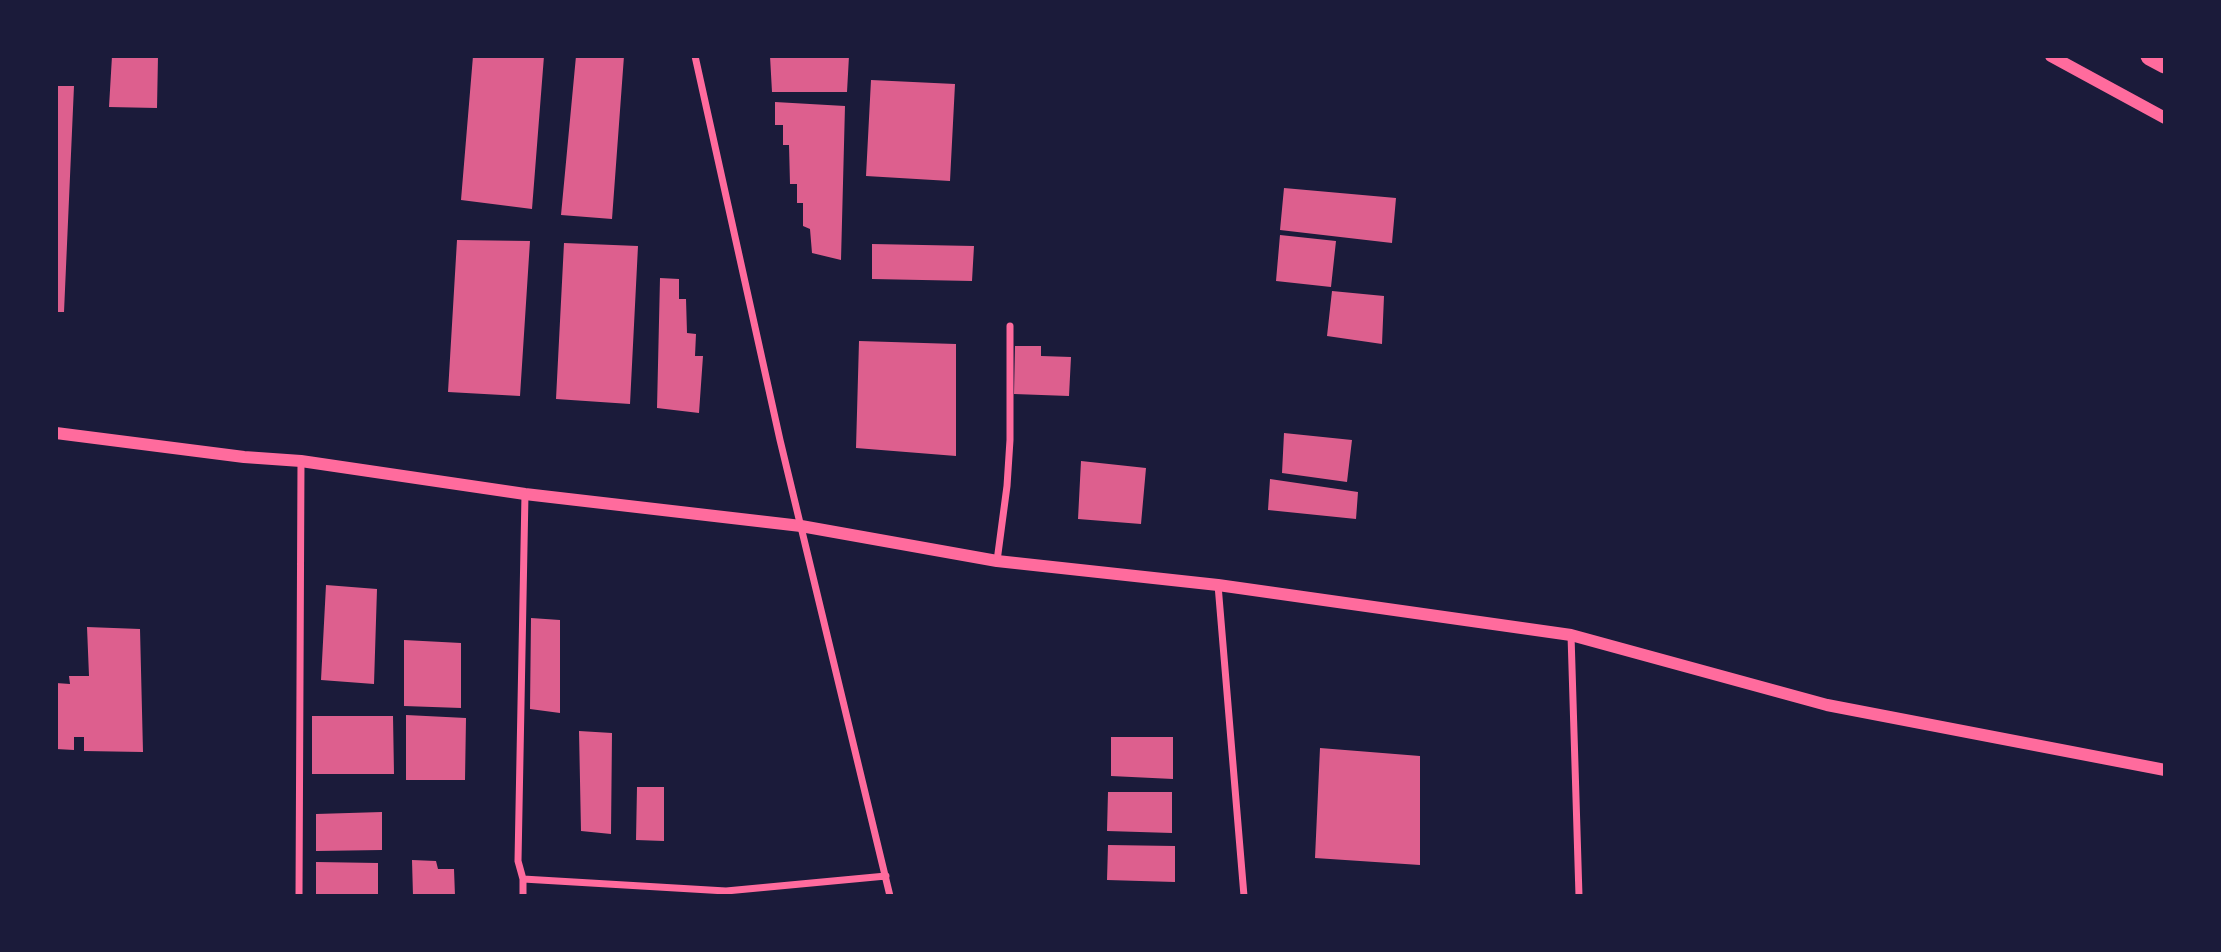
<!DOCTYPE html>
<html>
<head>
<meta charset="utf-8">
<style>
	body { margin:0 }
	#map { position:relative; width:2221px; height:952px; overflow:hidden; background:#1b1b3a; font-family:Signika,sans-serif }
	canvas { display:block }
	.frame { position:absolute; inset:0; border:58px solid #1b1b3a; pointer-events:none }
</style>
</head>
<body>
<div id="map">
<canvas width="2221" height="952"></canvas>
<div class="frame"></div>
</div>
<script>
const ctx = document.querySelector('canvas').getContext('2d');
ctx.lineJoin = 'round';
function fillPath(path, color) { ctx.fillStyle = color; ctx.fill(path, 'evenodd'); }
const toPath = rows => new Path2D(rows.map(r => 'M' + r).join(''));
function strokePath(path, color, width, dash) { ctx.strokeStyle = color; ctx.lineWidth = width; ctx.lineCap = dash ? 'butt' : 'round'; ctx.setLineDash(dash || []); ctx.stroke(path); }
const building = toPath([
	[112,56,158,56,157,108,109,107],
	[473,56,544,56,532,209,461,200],
	[576,56,624,56,612,219,561,215],
	[770,56,849,56,847,92,772,92],
	[871,80,955,84,950,181,866,176],
	[56,86,74,86,64,312,56,312],
	[775,102,845,106,841,260,812,253,810,229,803,226,803,203,797,203,797,184,790,184,789,145,783,145,783,125,775,125],
	[1284,188,1396,198,1392,243,1280,230],
	[1280,235,1336,241,1331,287,1276,281],
	[457,240,530,241,520,396,448,392],
	[564,243,638,246,630,404,556,399],
	[872,244,974,246,972,281,872,279],
	[660,278,679,279,679,299,686,299,687,333,696,334,695,356,703,356,699,413,657,408],
	[1332,291,1384,296,1382,344,1327,336],
	[859,341,956,344,956,456,856,448],
	[1015,346,1041,346,1041,356,1071,357,1069,396,1014,394],
	[1284,433,1352,440,1347,482,1282,473],
	[1081,461,1146,468,1141,524,1078,519],
	[1270,479,1358,492,1356,519,1268,510],
	[326,585,377,589,374,684,321,680],
	[531,618,560,620,560,713,530,709],
	[87,627,140,629,143,752,84,751,84,737,74,737,74,750,56,749,56,683,70,684,69,676,89,676],
	[404,640,461,643,461,708,404,706],
	[406,715,466,718,465,780,406,780],
	[312,716,393,716,394,774,312,774],
	[579,731,612,733,611,834,581,831],
	[1111,737,1173,737,1173,779,1111,776],
	[1320,748,1420,756,1420,865,1315,858],
	[637,787,664,787,664,841,636,840],
	[1108,792,1172,792,1172,833,1107,831],
	[382,812,382,850,316,851,316,814],
	[1108,845,1175,846,1175,882,1107,880],
	[412,860,436,861,438,869,454,869,455,896,413,896],
	[316,862,378,863,378,896,316,896]
]);
const minor = toPath([
	[695,56,780,440,890,896],
	[997,561,1007,486,1010,440,1010,326],
	[1218,585,1244,896],
	[1571,635,1579,896],
	[523,879,726,891,886,876],
	[299,896,301,461],
	[523,896,523,879,518,861,525,494]
]);
const tertiary = toPath([
	[2051,56,2165,118],
	[56,433,244,457,301,461,525,494,801,526,997,561,1218,585,1571,635,1827,705,2165,770]
]);
const trunk = toPath([
	[2150,56,2165,64]
]);
fillPath(building, '#dd5f8e');
strokePath(minor, '#ff6b9d', 7);
strokePath(tertiary, '#ff6b9d', 12);
strokePath(trunk, '#ff6b9d', 19);
</script>
</body>
</html>
